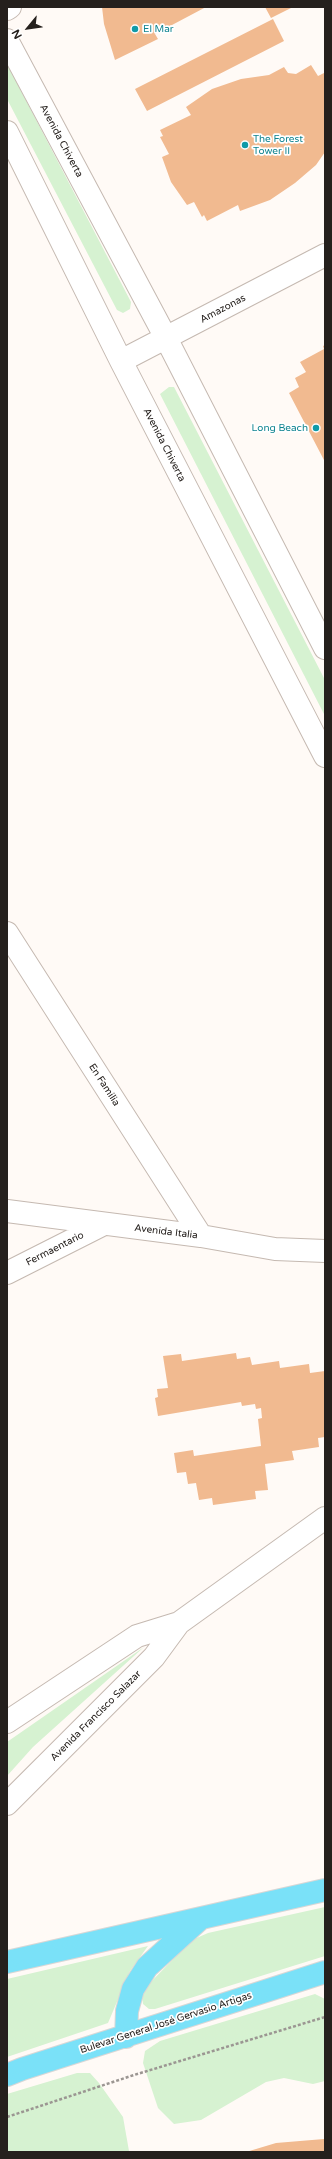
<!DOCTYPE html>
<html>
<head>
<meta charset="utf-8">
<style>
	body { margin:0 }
	#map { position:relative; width:332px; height:2159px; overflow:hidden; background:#fffaf6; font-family:"Varela Round",sans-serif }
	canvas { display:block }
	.frame { position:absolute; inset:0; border:8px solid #25201d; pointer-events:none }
	.north { position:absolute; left:8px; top:8px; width:40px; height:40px; -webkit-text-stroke:3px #fff; paint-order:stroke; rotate:241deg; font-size:11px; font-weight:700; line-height:16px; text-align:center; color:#25201d }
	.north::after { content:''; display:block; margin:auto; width:14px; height:18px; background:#25201d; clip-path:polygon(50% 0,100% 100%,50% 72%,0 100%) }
</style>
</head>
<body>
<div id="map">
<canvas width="332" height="2159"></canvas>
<div class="frame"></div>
<div class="north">N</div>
</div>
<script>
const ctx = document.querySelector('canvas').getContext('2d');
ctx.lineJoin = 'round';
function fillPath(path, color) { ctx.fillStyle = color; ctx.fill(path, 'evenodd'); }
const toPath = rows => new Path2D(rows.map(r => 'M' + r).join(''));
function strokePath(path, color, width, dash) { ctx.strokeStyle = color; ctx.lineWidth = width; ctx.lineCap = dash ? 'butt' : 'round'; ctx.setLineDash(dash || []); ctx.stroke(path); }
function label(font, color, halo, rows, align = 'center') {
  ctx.font = font + ' "Varela Round",sans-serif'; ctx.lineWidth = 3.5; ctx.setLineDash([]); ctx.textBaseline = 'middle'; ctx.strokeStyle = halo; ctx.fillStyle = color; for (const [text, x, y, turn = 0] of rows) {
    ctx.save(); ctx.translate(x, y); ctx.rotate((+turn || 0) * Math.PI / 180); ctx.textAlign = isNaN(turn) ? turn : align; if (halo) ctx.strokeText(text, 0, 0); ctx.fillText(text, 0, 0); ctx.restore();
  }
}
const green = toPath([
	[7,64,131,302,130,309,123,313,117,310,7,99],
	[169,387,174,387,325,680,325,716,160,394],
	[144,1647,33,1747,7,1776,7,1742],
	[325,1907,325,1956,155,2009,149,2009,143,2004,142,1997,144,1989,192,1940,208,1933],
	[148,1946,130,1971,108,2023,7,2057,7,1979],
	[315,1994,325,1999,325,2081,313,2084,284,2078,266,2082,201,2120,174,2124,158,2108,143,2063,145,2051,160,2041],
	[77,2073,90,2073,99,2083,123,2117,129,2151,7,2152,7,2094]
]);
const building = toPath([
	[102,7,206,7,155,34,158,39,115,60,104,24],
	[265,7,293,7,271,18],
	[273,19,284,41,147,111,135,89],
	[311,65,318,76,324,73,325,75,325,152,316,165,295,183,270,200,240,211,238,205,207,221,204,215,202,217,194,202,187,205,171,182,162,157,169,154,160,137,163,136,160,130,191,115,186,107,212,89,241,79,269,75,284,67,288,73,296,74],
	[325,345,325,462,289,393,299,387,295,378,306,372,300,362,324,349,323,346],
	[236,1353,237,1359,250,1357,252,1365,279,1361,280,1368,309,1364,310,1373,325,1371,325,1437,318,1438,319,1447,292,1451,294,1460,265,1464,268,1490,255,1491,256,1499,213,1505,212,1498,199,1500,196,1483,188,1484,186,1472,177,1473,174,1453,193,1450,194,1456,261,1446,258,1419,262,1418,261,1408,256,1409,255,1404,242,1406,241,1402,158,1416,155,1398,158,1397,157,1389,168,1388,163,1356,181,1354,182,1361],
	[324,2139,325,2152,246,2152,276,2143]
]);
const path = toPath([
	[7,2117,134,2075,325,2017]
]);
const minor = toPath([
	[7,9,10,7],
	[7,40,166,338,325,648],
	[7,132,121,361,325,756],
	[121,361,325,255],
	[7,933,201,1236],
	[7,1211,201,1236,275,1249,325,1251],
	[7,1273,102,1225],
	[7,1722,137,1636,179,1623],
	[7,1804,154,1657,179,1623,325,1518]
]);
const major = toPath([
	[7,1962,325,1890],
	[126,2037,127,2011,133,1989,147,1967,201,1918],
	[7,2075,22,2069,325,1972]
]);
const markers = [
	[135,29,4,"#0f9aa8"],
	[245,145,4,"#0f9aa8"],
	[316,428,4,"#0f9aa8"]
];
const cultureNames = [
	["El Mar",143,29],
	["The Forest",253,139],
	["Tower II",253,151],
	["Long Beach",308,428,"right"]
];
const streetNames = [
	["Avenida Chiverta",61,141,62],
	["Amazonas",223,309,-28],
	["Avenida Chiverta",164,445,63],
	["En Familia",104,1085,57],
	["Avenida Italia",166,1232,7],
	["Fermaentario",55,1249,-27],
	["Avenida Francisco Salazar",96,1716,-45],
	["Bulevar General José Gervasio Artigas",166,2023,-18]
];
fillPath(green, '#d6f2d1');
fillPath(building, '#f1ba90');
strokePath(minor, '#c5b9b1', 24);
strokePath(major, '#d8d7d6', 24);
strokePath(path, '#9b9692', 2.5, [3, 2]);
strokePath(minor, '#fff', 22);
strokePath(major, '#7ae1f8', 22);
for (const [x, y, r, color] of markers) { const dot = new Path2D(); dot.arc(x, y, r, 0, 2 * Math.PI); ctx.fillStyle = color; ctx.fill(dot); strokePath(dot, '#fff', 1.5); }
label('10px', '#0d838f', '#fff', cultureNames, 'left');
label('10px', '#25201d', '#fff', streetNames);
</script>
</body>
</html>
